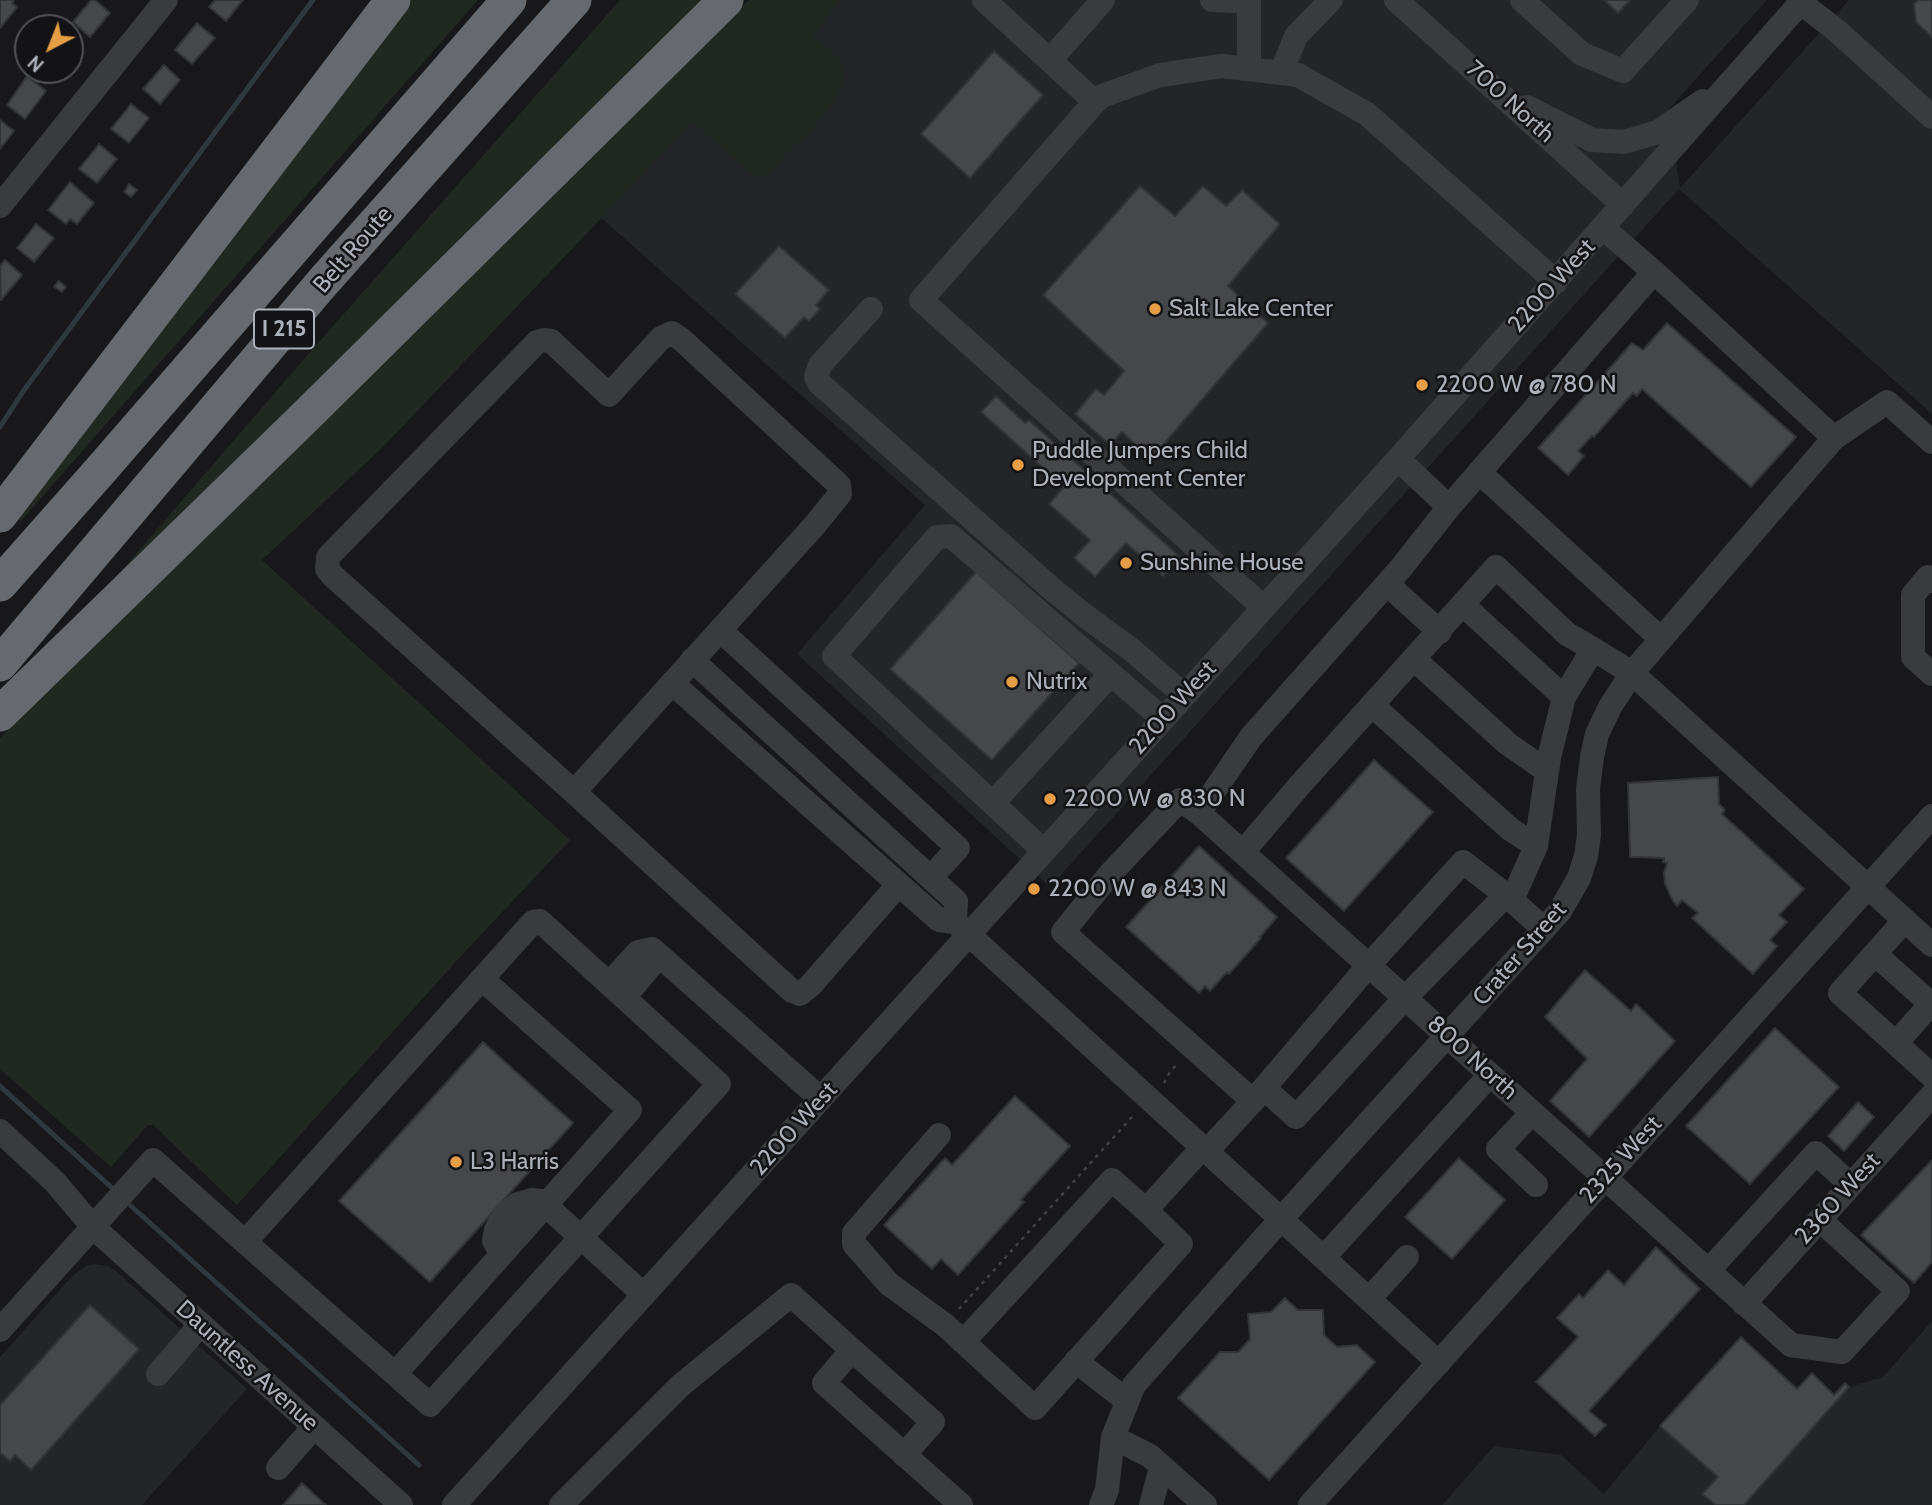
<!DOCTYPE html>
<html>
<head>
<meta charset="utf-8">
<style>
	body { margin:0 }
	#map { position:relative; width:1932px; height:1505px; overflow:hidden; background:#18181a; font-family:Cabin,sans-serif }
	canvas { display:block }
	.north { position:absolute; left:14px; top:14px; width:70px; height:70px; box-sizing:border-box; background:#131315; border:2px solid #505257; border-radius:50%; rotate:222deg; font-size:19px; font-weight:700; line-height:28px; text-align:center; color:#acb1b9 }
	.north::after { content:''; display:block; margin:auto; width:24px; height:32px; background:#e59d46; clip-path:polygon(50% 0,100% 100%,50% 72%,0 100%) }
</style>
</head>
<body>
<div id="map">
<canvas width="1932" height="1505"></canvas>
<div class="north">N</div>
</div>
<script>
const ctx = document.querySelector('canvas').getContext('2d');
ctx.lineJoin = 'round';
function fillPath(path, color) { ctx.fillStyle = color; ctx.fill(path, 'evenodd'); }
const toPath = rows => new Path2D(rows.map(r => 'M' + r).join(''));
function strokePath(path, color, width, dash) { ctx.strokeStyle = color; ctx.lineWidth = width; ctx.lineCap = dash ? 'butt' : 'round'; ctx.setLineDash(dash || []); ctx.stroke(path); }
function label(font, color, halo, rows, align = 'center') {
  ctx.font = font + ' Cabin,sans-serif'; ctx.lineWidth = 5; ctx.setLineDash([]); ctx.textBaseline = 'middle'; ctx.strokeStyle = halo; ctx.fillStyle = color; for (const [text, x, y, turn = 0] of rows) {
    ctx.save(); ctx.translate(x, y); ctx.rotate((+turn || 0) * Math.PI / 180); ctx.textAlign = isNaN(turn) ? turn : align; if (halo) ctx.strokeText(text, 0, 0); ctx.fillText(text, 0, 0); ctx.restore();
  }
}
const built = toPath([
	[785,0,1767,0,1668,110,1680,188,1849,0,1932,0,1932,414,1679,189,1050,887,797,654,925,505,573,193],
	[94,1264,108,1266,115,1270,247,1389,142,1505,0,1505,0,1357,73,1275,86,1266],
	[1932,1321,1932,1505,1744,1505,1849,1387,1883,1377],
	[1660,1426,1718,1477,1703,1493,1716,1505,1442,1505,1494,1446,1561,1455,1604,1494]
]);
const green = toPath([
	[411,0,478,0,21,521,15,517],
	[620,0,702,0,85,613,297,367],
	[749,0,840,0,813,36,831,50,839,59,843,73,841,88,830,106,810,132,792,148,767,175,756,178,692,121,612,207,381,449,262,560,570,840,461,956,237,1205,153,1125,148,1125,111,1167,0,1069,0,738,640,102]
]);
const stream = toPath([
	[0,427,24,390,313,0],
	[0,1086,111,1187],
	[131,1206,419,1465]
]);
const building = toPath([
	[0,0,14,0,12,3,17,7,0,28,0,0],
	[91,0,95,0,110,13,90,37,73,22,91,0],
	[215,0,243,0,226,21,209,7,215,0],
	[1604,0,1630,0,1618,13,1604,0],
	[1918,0,1932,0,1932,37,1916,22,1914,4,1918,0],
	[197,23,215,38,192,64,175,50,197,23],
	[19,41,28,48,24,54,14,47,19,41],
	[70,46,78,52,70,61,70,46],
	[994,51,1043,95,970,178,921,134,994,51],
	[164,65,180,80,160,104,143,89,164,65],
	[49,70,63,70,57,77,49,70],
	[27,76,46,91,25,119,7,105,27,76],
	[131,104,149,118,129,143,111,129,131,104],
	[0,120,14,131,0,149,0,120],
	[99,144,117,159,97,183,79,169,99,144],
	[70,182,94,203,77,224,70,219,66,224,48,210,70,182],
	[129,184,137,190,131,197,124,192,129,184],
	[1140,186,1175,216,1203,186,1226,206,1242,190,1280,224,1228,286,1268,323,1151,459,1122,432,1110,445,1075,414,1096,389,1104,395,1124,371,1043,295,1140,186],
	[36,224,54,238,34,262,17,248,36,224],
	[779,246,829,290,816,305,820,309,809,321,804,317,785,338,735,294,779,246],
	[5,260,22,275,1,300,0,266,5,260],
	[59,281,66,287,62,292,54,287,59,281],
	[1667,323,1796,437,1751,487,1642,389,1637,396,1633,393,1594,437,1592,436,1578,451,1584,456,1568,475,1538,448,1632,343,1643,350,1667,323],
	[996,396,1025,423,1029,420,1180,557,1163,576,1126,543,1095,577,1074,558,1090,540,1049,504,1064,487,981,412,996,396],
	[976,572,1079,663,992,760,890,669,976,572],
	[1374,760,1433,812,1344,911,1286,858,1374,760],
	[1718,777,1719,804,1725,810,1722,814,1804,889,1779,915,1787,922,1770,940,1777,946,1753,974,1692,918,1698,913,1682,900,1677,906,1673,901,1665,884,1664,873,1667,863,1663,862,1664,858,1630,857,1628,783,1718,777],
	[1199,846,1277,917,1260,937,1261,938,1229,974,1227,972,1210,991,1205,986,1199,993,1126,927,1199,846],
	[1585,970,1631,1011,1636,1004,1675,1041,1589,1137,1550,1101,1587,1059,1545,1017,1585,970],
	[1775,1028,1839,1087,1750,1184,1686,1126,1775,1028],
	[483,1042,573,1123,430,1282,339,1201,483,1042],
	[1015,1096,1070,1146,1021,1200,1024,1202,958,1275,941,1259,932,1269,884,1225,945,1158,952,1165,1015,1096],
	[1858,1102,1874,1117,1844,1151,1828,1136,1858,1102],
	[1459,1158,1505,1200,1452,1259,1405,1217,1459,1158],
	[1932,1160,1932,1262,1914,1283,1861,1235,1932,1160],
	[1656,1247,1700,1289,1589,1411,1606,1425,1595,1436,1536,1382,1578,1337,1557,1318,1579,1294,1583,1298,1608,1270,1624,1285,1656,1247],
	[1285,1298,1298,1310,1323,1310,1324,1335,1337,1347,1357,1345,1375,1362,1269,1480,1178,1398,1220,1352,1238,1352,1250,1339,1248,1314,1271,1312,1285,1298],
	[90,1305,139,1349,31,1470,15,1455,10,1461,0,1453,0,1405,90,1305],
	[1741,1337,1797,1389,1812,1373,1834,1395,1845,1383,1849,1387,1744,1505,1716,1505,1702,1494,1718,1477,1660,1426,1741,1337],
	[302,1483,326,1505,283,1505,302,1483]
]);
const path = toPath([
	[1164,1083,1170,1072,1178,1063],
	[959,1309,1131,1118,1135,1115]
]);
const minor = toPath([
	[984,0,1095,102],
	[1212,0,1233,1,1242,0],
	[1249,0,1249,69],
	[1396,0,1623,205],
	[1522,0,1582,54,1623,71,1687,0],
	[1801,3,1836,30,1932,117],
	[1050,60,1103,0],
	[1281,73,1296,36,1331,0],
	[1527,107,1592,140,1624,142,1658,132,1703,101],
	[0,206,166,0],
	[871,309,820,365,816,377,819,383,1052,589,1084,615,1133,651,1184,695],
	[1834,438,1887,402,1932,442],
	[1398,459,1449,507,1654,272,1603,228],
	[1479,472,1661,639],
	[1932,581,1928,577,1913,595,1913,657,1932,674],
	[1387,584,1440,632],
	[1463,605,1564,697],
	[1263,607,921,300,1095,102,1102,96,1160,75,1222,66,1298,75,1367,114,1556,282],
	[720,630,958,848,931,877],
	[692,660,956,901,955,922],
	[1415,660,1508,744,1547,771],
	[672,683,939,920,955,922,1439,1363],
	[1373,706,1510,829,1536,846],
	[574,792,814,526,840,494,839,485,681,339,672,333,661,338,609,395,551,341,544,340,537,342,328,557,327,569,333,576,574,792,792,991,800,994,810,986,898,885],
	[993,803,1111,674],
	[1199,813,1791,1345,1842,1352,1898,1291,1820,1220],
	[1044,851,834,656,937,537,951,536,1163,719],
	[1243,852,1299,786,1496,567,1567,634,1593,649],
	[1512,900,1536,846,1549,758,1564,697,1593,649,1632,673,1932,945],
	[1904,921,1840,993,1932,1076],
	[652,949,821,1099],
	[1875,954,1931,1004,1896,1043],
	[482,979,630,1110,502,1254],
	[616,990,632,988,652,964,652,949],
	[616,990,617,975,638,952,652,949],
	[1264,1088,1369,965,1463,862,1506,895],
	[1253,1101,1264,1088,1296,1117,1405,998,1506,895,1544,929],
	[1532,1113,1498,1149,1536,1185],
	[0,1131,55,1182,93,1227,401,1505],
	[939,1135,854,1233,854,1244,889,1284,945,1325,1035,1408,1181,1244,1146,1210,1203,1147],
	[1207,1151,1253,1101,1063,932,1110,874,1180,800,1199,813,1251,737,1401,568,1449,507],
	[1324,1257,1490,1075],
	[1708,1271,1816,1153,1851,1185],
	[1369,1299,1407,1257],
	[1744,1304,1932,1095],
	[0,1330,153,1160,245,1242,395,1374,430,1405,719,1084,540,921,533,922,245,1242],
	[963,1342,1112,1180,1146,1210],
	[852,1350,933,1422,904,1455],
	[1076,1361,1127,1401],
	[158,1374,201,1324],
	[395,1374,502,1254,494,1241,496,1230,504,1215,518,1204,532,1200,541,1201,644,1295],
	[1113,1437,1150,1456,1205,1505],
	[278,1468,314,1427],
	[454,1505,1398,459,1803,0],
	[561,1505,680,1386,791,1295,852,1350,824,1383,961,1505],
	[1101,1505,1107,1490,1113,1437,1134,1385,1282,1218,1560,911,1579,878,1586,856,1589,835,1588,789,1592,757,1597,734,1610,707,1632,673,1834,438,1654,272],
	[1151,1505,1161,1467],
	[1310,1505,1932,816]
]);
const highway = toPath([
	[0,515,393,0],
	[0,584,99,472,509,0],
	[0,664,323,282,574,0],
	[0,714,309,413,726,0]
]);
const markers = [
	[1155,309,7,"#e59d46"],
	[1422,385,7,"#e59d46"],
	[1018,465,7,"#e59d46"],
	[1126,563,7,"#e59d46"],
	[1012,682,7,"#e59d46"],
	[1050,799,7,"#e59d46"],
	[1034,889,7,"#e59d46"],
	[456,1162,7,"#e59d46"]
];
const shields = [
	[284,329,60]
];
const shieldNames = [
	["I 215",284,329]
];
const streetNames = [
	["700 North",1510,102,42],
	["Belt Route",353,250,-49],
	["2200 West",1552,286,-48],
	["2200 West",1173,708,-48],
	["Crater Street",1520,954,-49],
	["800 North",1472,1058,42],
	["2200 West",794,1129,-48],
	["2325 West",1621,1160,-48],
	["2360 West",1838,1199,-48],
	["Dauntless Avenue",247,1366,42]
];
const poiNames = [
	["Salt Lake Center",1169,309],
	["2200 W @ 780 N",1436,385],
	["Puddle Jumpers Child",1032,451],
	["Development Center",1032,479],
	["Sunshine House",1140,563],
	["Nutrix",1026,682],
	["2200 W @ 830 N",1064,799],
	["2200 W @ 843 N",1048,889],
	["L3 Harris",470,1162]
];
fillPath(built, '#242527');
fillPath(green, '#202821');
strokePath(stream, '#2f393d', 5);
fillPath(building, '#45474a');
strokePath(building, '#323336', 2);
strokePath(path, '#404246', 2.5, [3.5, 5]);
strokePath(minor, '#3a3b3f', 24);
strokePath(highway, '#666a6f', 35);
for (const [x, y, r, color] of markers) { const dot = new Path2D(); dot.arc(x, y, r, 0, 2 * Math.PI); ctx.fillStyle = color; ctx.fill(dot); strokePath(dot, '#131315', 2.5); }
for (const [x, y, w] of shields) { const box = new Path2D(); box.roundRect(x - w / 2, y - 19.5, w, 39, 5); ctx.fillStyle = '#131315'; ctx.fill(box); strokePath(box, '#acb1b9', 2); }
label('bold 23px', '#acb1b9', null, shieldNames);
label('24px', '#acb1b9', '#131315', streetNames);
label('24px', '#acb1b9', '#131315', poiNames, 'left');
</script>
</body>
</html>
